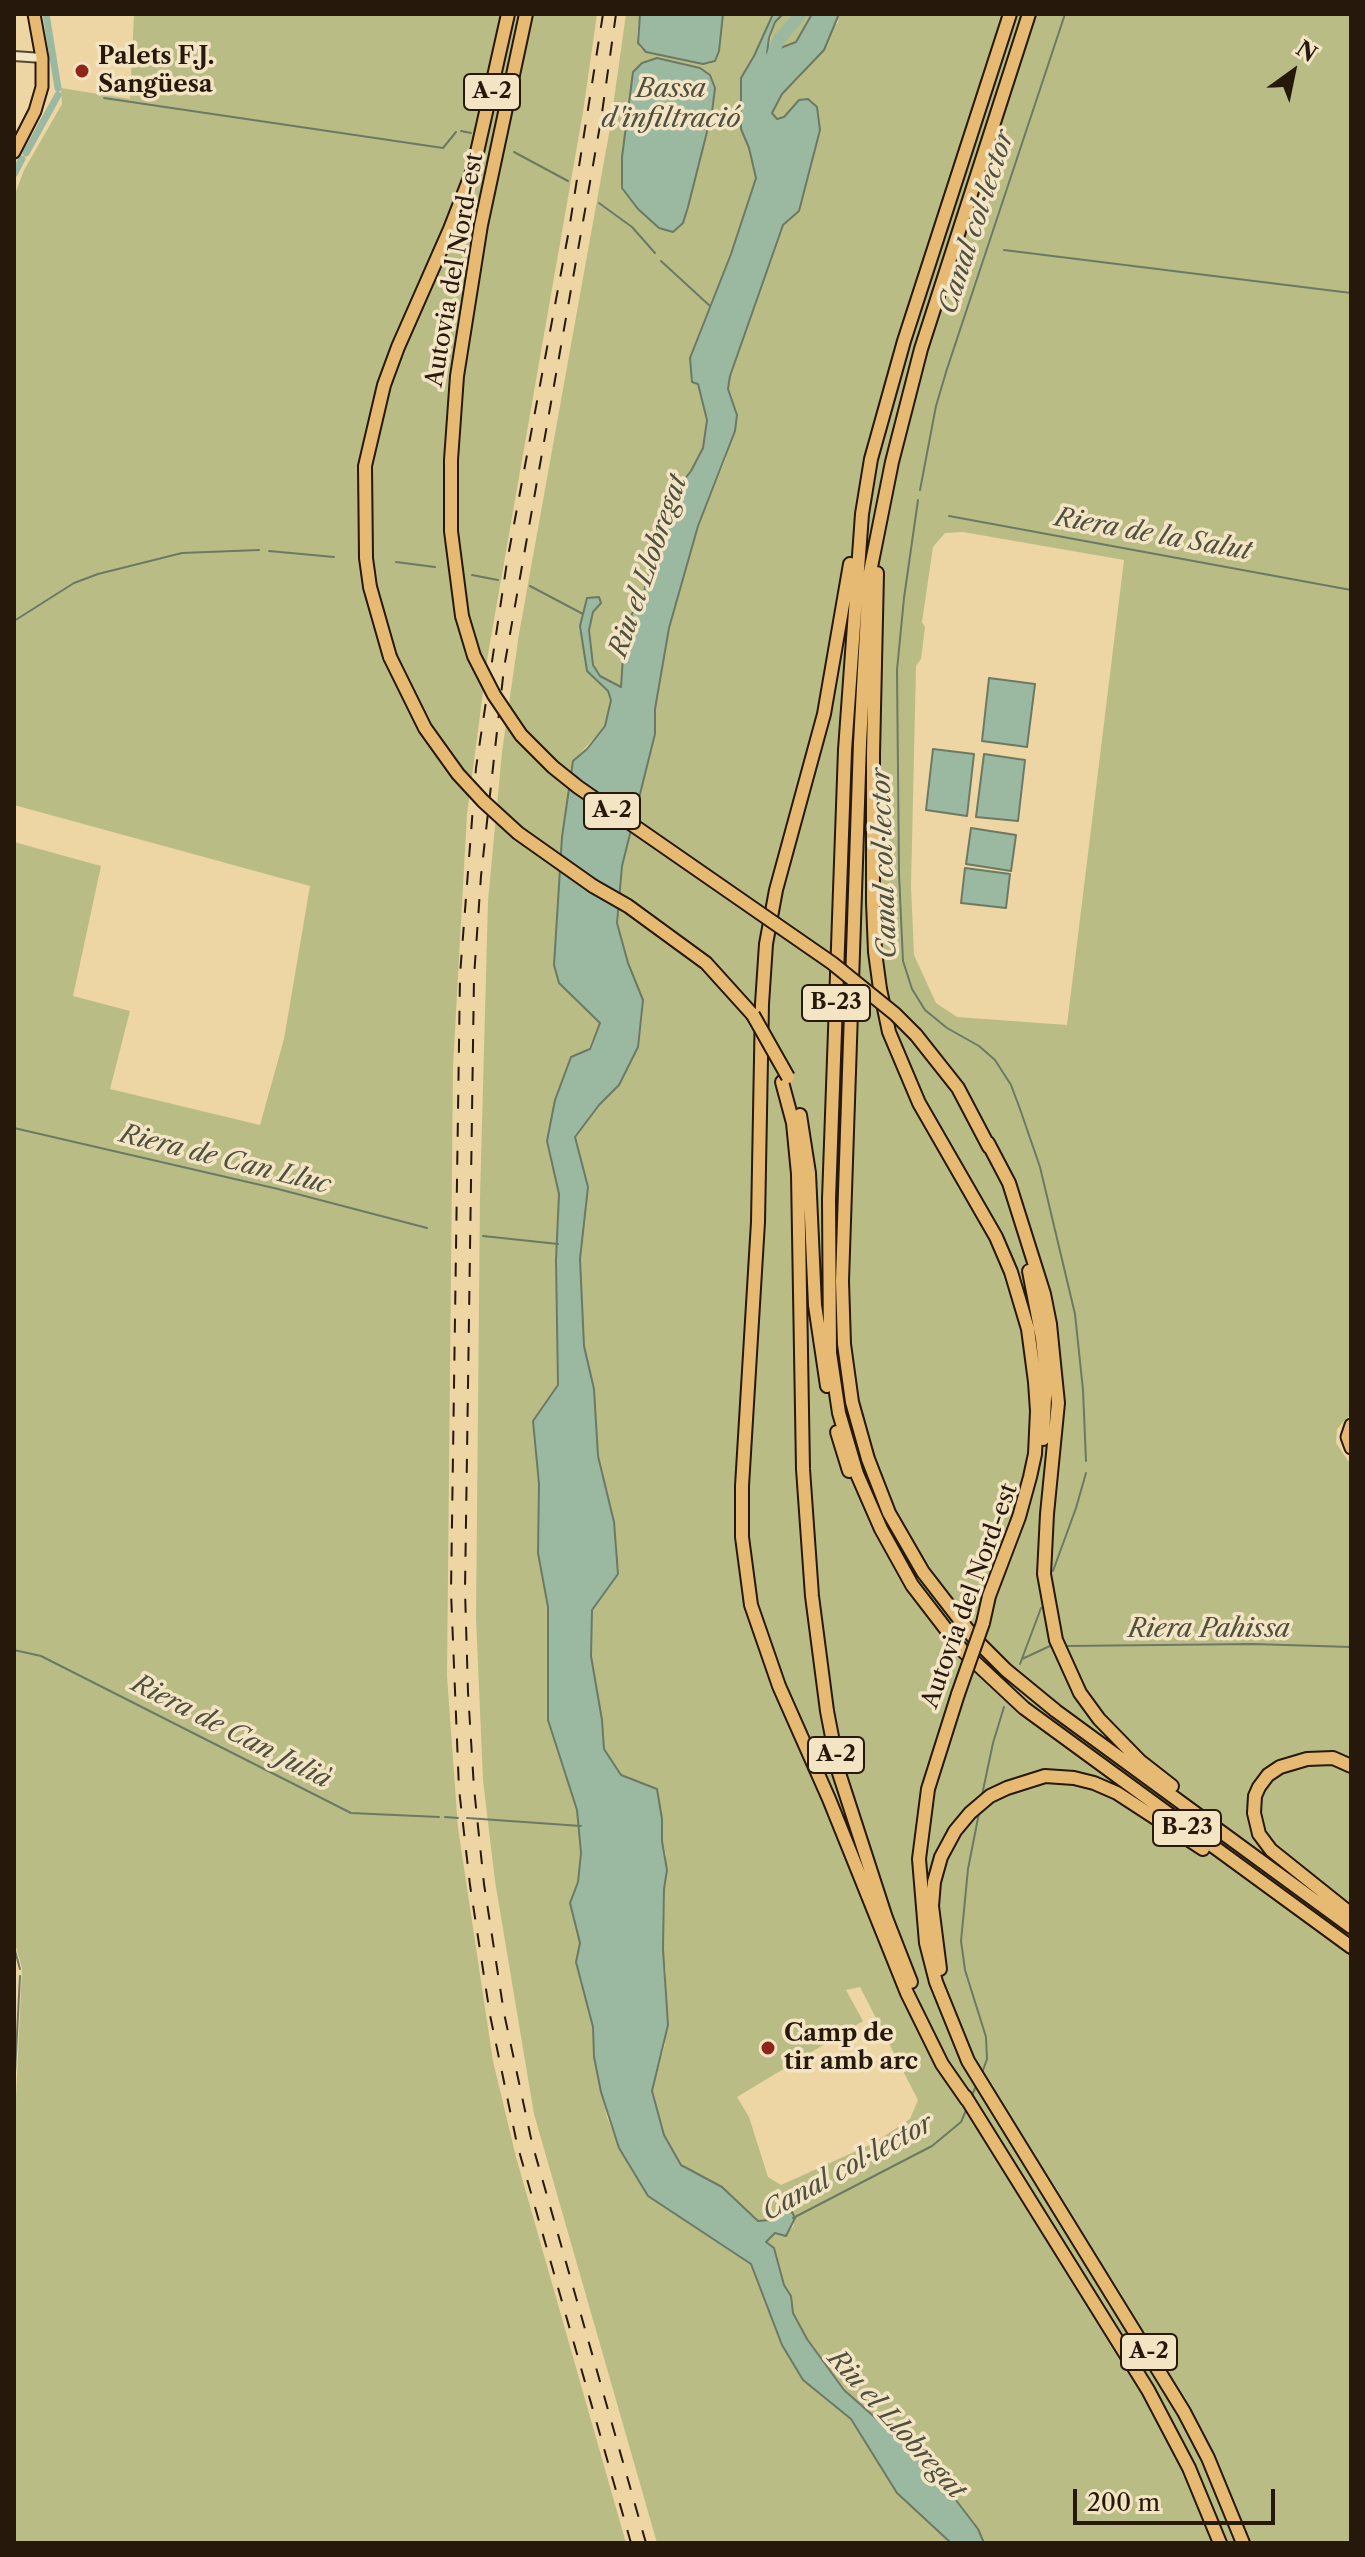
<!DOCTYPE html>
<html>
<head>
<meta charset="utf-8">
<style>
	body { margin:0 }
	#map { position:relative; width:1365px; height:2557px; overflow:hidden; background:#edd5a4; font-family:"Libre Caslon Text",serif }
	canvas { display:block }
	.frame { position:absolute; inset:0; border:16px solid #27180c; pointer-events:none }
	.north { position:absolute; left:1253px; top:32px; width:80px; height:80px; -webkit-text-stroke:6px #f3e4c4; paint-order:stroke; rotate:33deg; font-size:22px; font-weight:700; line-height:32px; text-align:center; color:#27180c }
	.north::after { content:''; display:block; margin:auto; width:28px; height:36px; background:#27180c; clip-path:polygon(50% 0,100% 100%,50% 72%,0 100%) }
	.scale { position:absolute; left:1073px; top:2489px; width:202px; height:36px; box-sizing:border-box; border:4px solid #27180c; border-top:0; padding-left:10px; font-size:24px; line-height:28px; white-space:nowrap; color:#27180c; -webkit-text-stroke:6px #f3e4c4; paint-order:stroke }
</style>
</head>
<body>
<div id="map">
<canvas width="1365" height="2557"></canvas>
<div class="frame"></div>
<div class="north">N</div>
<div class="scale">200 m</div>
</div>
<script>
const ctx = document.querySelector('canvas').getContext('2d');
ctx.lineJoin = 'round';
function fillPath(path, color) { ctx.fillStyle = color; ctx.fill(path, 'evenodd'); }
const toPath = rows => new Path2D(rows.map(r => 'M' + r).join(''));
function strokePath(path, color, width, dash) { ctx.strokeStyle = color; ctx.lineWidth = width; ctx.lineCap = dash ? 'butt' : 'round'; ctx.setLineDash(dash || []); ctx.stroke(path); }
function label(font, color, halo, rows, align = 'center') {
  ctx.font = font + ' "Libre Caslon Text",serif'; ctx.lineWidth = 7; ctx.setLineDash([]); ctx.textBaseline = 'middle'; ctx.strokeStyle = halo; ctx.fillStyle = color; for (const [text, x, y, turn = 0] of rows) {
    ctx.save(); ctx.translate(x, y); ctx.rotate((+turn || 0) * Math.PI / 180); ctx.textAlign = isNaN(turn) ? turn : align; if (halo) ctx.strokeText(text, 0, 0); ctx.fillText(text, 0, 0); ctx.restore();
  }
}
const green = toPath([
	[134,14,597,14,583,112,488,654,467,814,453,1067,447,1676,458,1828,493,2061,516,2157,626,2543,14,2543,14,2143,22,1968,14,1940,14,842,101,866,73,996,130,1011,110,1089,260,1125,284,1039,310,886,14,805,14,197,24,170,62,104,61,88,130,99],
	[626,14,640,14,637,34,640,48,646,52,703,64,710,64,719,51,723,14,773,14,754,56,741,78,741,129,749,148,756,177,731,254,690,358,707,420,703,448,691,471,670,498,643,595,625,626,622,688,600,676,593,665,589,630,593,612,587,598,587,671,608,691,611,700,605,726,573,761,562,837,554,965,559,983,600,1023,547,1141,559,1194,556,1260,558,1385,533,1421,539,1484,538,1553,548,1607,547,1668,564,1767,577,1810,581,1853,578,1882,570,1903,580,1943,576,1962,593,2027,594,2057,607,2117,619,2148,633,2173,648,2196,751,2264,782,2345,832,2403,851,2419,897,2493,951,2543,657,2543,534,2114,495,1881,483,1780,476,1618,480,1197,488,901,502,752,519,634,610,128],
	[633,72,712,112,683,223,622,187,622,157],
	[783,14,812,14,796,43,767,53,775,22],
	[839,14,1351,14,1351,1414,1337,1429,1336,1443,1351,1465,1351,2543,984,2543,978,2529,881,2416,879,2421,844,2390,807,2339,793,2313,791,2296,784,2286,774,2248,765,2242,775,2233,782,2235,793,2227,795,2218,792,2213,781,2213,770,2220,758,2221,709,2179,681,2165,664,2135,654,2104,652,2091,665,2044,666,1973,663,1949,666,1854,662,1841,662,1819,657,1789,621,1775,604,1749,602,1720,591,1656,592,1610,618,1574,614,1522,598,1456,594,1389,584,1346,580,1259,588,1187,575,1137,599,1105,619,1085,643,1000,628,963,617,923,622,866,655,734,655,709,669,628,698,526,726,458,737,415,728,389,730,376,783,225,799,211,820,130,817,107,798,100,784,117,777,119,772,113,782,94,801,76,838,22],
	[963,532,1124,560,1067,1025,957,1017,936,1003,914,955,911,886,916,666,921,659,925,627,922,622,933,547,945,533],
	[860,1987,918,2100,910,2119,874,2143,781,2185,768,2177,749,2117,737,2097,863,2021,846,1990]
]);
const water = toPath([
	[640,14,723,14,719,51,715,61,703,64,646,52,638,43,640,14],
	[773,14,783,14,775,22,769,38,767,53,796,42,812,14,839,14,824,50,782,94,772,113,777,119,784,117,799,100,808,99,817,107,820,130,799,211,783,225,730,376,728,389,737,415,735,431,698,526,669,628,655,709,655,734,622,866,617,923,628,963,643,1000,638,1047,619,1085,599,1105,575,1137,588,1187,580,1259,584,1346,594,1389,598,1456,614,1522,618,1574,592,1610,591,1656,602,1720,604,1749,621,1775,657,1789,662,1819,662,1841,667,1870,664,1889,663,1949,668,2025,652,2091,664,2135,681,2165,722,2187,758,2221,770,2220,781,2213,792,2212,795,2218,786,2236,775,2233,766,2242,774,2248,784,2285,791,2296,793,2313,807,2339,844,2390,879,2421,882,2415,914,2445,978,2529,984,2543,951,2543,897,2493,851,2419,803,2380,782,2345,751,2264,648,2196,619,2148,601,2092,594,2057,593,2027,576,1962,580,1943,570,1903,578,1882,581,1853,577,1810,548,1720,548,1607,538,1553,539,1484,533,1421,558,1385,556,1260,559,1194,547,1141,555,1100,571,1057,590,1049,600,1023,559,983,554,965,562,837,573,761,587,749,605,726,611,700,608,691,587,671,580,626,587,598,599,597,601,603,593,612,589,630,593,665,600,676,621,687,625,626,643,595,670,498,691,471,703,448,707,420,698,384,692,382,690,358,731,254,756,178,749,148,741,129,741,78,754,56,773,14],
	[657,58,700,68,710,75,715,88,712,112,688,207,683,223,673,232,659,228,638,209,622,188,622,157,633,72,642,63,657,58],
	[989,678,1035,684,1027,747,982,741,989,678],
	[933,749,974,754,967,816,926,810,933,749],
	[984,754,1025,760,1018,821,976,817,984,754],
	[971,828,1016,835,1011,871,966,864,971,828],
	[965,868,1010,874,1006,908,961,903,965,868]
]);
const stream = toPath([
	[104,98,443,148,456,132],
	[461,131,471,133],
	[514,152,568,181],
	[599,203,632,227,655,253],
	[1004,250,1351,293],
	[661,261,710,306],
	[920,490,936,406,947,369,1065,14],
	[918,500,904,598,897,670,899,874,903,961,912,989,925,1010,947,1028,979,1046,995,1060,1011,1085,1020,1109,1040,1167,1075,1314,1083,1390,1086,1461],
	[949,516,1351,590],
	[269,551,334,557],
	[396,562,435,567],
	[472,575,498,580],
	[530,586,583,614],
	[14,621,74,583,98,574,182,553,259,550],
	[14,1128,278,1189,427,1228],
	[483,1236,558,1244],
	[1053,1571,1076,1508,1086,1473],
	[1067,1646,1253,1644,1351,1647],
	[14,1650,41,1656,351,1813,439,1817],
	[1022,1659,1050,1646],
	[1020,1664,1041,1608],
	[982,1795,993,1743,1004,1707],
	[979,1813,968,1869,961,1941,965,1970,986,2037,987,2059,982,2073],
	[445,1817,458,1818],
	[467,1818,581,1826],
	[14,1947,20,1969],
	[14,2092,20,1976],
	[971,2098,976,2086],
	[793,2218,932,2146,961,2122,967,2108]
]);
const canal = toPath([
	[46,14,58,88],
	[26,153,58,95],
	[14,174,22,159]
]);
const river = toPath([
	[769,65,778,41,801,14]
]);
const minor = toPath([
	[14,56,42,58]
]);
const major = toPath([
	[14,152,35,111,42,87,42,58,34,14],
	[1351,1425,1347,1437,1351,1448]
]);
const highway = toPath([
	[1010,14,904,341,871,459,862,514,845,750,829,1199,830,1353,839,1413,857,1474,881,1529,912,1585,962,1650,1024,1708,1351,1947],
	[1029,14,921,349,892,462,869,577,860,743,842,1281,844,1344,852,1402,868,1459,889,1513,923,1572,974,1638,1006,1670,1056,1711,1351,1927],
	[850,564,824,714,776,890,766,944,762,1004,758,1222,742,1486,742,1537,751,1605,779,1686,829,1799,907,1993,942,2064,967,2100],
	[877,573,873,754,873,902,875,952,880,989,889,1032,919,1103,996,1237,1011,1272,1028,1329,1035,1382,1037,1411,1035,1454,1030,1477,1019,1517,989,1596,983,1623],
	[462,616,451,531,451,460,457,376,481,225,526,14],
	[390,657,370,587,366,558,365,466,384,385,398,347,450,229,473,170,508,14],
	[593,886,628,906,706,963,753,1015],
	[916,1035,958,1088,989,1147],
	[782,1082,793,1123,798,1174,803,1469,812,1596,827,1711,839,1773,886,1918,911,1982],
	[800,1115,809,1173,815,1305,827,1386],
	[988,1143,1009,1183,1044,1294,1050,1324,1058,1403,1047,1514,1044,1574,1056,1640,1080,1693,1099,1719,1140,1761,1172,1786],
	[1029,1271,1042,1338,1046,1377,1043,1439],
	[837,1432,849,1471],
	[958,1694,928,1789,919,1859,926,1943,936,1982,968,2061,1184,2412,1208,2458,1243,2543],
	[1351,1766,1333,1758,1307,1759,1280,1767,1268,1775,1259,1787,1255,1796,1254,1813,1259,1834,1271,1850,1351,1914],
	[940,1969,932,1906,934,1882,941,1857,955,1831,970,1813,990,1796,1007,1788,1045,1776,1074,1778,1094,1783,1117,1793,1203,1849],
	[965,2096,1148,2390,1189,2468,1220,2543]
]);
const rail = toPath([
	[603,14,569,230,507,562,476,768,460,975,451,1592,459,1789,470,1885,490,2015,517,2144,631,2543],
	[616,14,601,120,504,668,481,876,474,977,465,1590,468,1692,474,1788,484,1884,504,2013,532,2143,646,2543]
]);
const highwayBridge = toPath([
	[462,616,474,656,494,695,521,735,553,767,578,787,832,963,895,1014,916,1035],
	[390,657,425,728,458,774,483,801,518,833,593,886],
	[753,1015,788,1077],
	[958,1694,983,1623]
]);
const markers = [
	[82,71,8,"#8f2418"],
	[768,2048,8,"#8f2418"]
];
const shields = [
	[492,92,56],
	[612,811,56],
	[836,1003,68],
	[836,1755,56],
	[1187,1828,68],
	[1149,2352,56]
];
const shieldNames = [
	["A-2",492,92],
	["A-2",612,811],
	["B-23",836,1003],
	["A-2",836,1755],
	["B-23",1187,1828],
	["A-2",1149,2352]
];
const poiNames = [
	["Palets F.J.",98,57],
	["Sangüesa",98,85],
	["Camp de",784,2034],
	["tir amb arc",784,2062]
];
const streetNames = [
	["Autovia del Nord-est",455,270,-80],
	["Autovia del Nord-est",970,1596,-70]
];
const waterNames = [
	["Bassa",671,89],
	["d'infiltració",671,119],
	["Canal col·lector",977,222,-72],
	["Riera de la Salut",1153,535,10],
	["Riu el Llobregat",649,566,-71],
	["Canal col·lector",885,863,-92],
	["Riera de Can Lluc",225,1160,14],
	["Riera Pahissa",1209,1629],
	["Riera de Can Julià",231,1732,27],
	["Canal col·lector",848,2168,-29],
	["Riu el Llobregat",896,2425,48]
];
fillPath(green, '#b9bd85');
fillPath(water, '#9ab9a0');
strokePath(water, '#6c7965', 2);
strokePath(stream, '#6c7965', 2);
strokePath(canal, '#9ab9a0', 7);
strokePath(river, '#9ab9a0', 12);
strokePath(minor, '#584732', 12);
strokePath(major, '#27180c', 15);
strokePath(highway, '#27180c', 16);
strokePath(minor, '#f3e4c4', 8);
strokePath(major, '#e6ba72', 11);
strokePath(highway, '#e6ba72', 12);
strokePath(rail, '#27180c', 2, [14, 14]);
strokePath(highwayBridge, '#27180c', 16, []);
strokePath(highwayBridge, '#e6ba72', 12);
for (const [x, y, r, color] of markers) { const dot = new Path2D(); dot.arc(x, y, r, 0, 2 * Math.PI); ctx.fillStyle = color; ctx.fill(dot); strokePath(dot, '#f3e4c4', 3); }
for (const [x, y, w] of shields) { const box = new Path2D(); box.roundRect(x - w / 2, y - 18, w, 36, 6); ctx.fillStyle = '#f3e4c4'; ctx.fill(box); strokePath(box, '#27180c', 2); }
label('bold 22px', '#27180c', null, shieldNames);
label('bold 24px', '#27180c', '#f3e4c4', poiNames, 'left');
label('24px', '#27180c', '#f3e4c4', streetNames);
label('italic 26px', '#4f5040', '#f3e4c4', waterNames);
</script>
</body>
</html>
